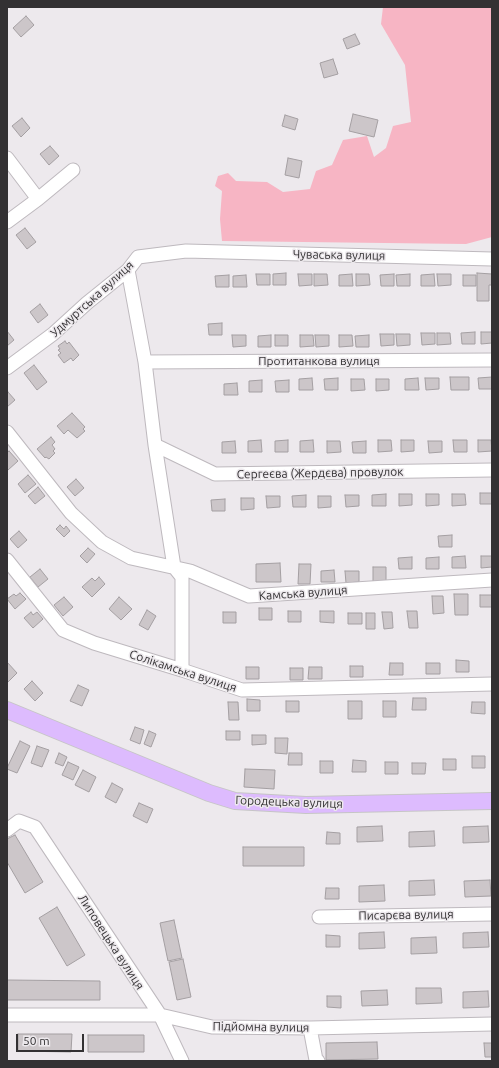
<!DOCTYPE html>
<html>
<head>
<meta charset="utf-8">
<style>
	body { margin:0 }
	#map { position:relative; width:499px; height:1068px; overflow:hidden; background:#ede9ed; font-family:Ubuntu,sans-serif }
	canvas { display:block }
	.frame { position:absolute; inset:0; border:8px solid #333133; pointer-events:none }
	.scale { position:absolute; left:16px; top:1034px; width:68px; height:18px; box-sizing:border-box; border:2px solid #333133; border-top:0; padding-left:5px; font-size:12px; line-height:14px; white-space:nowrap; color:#333133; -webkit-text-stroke:3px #ede9ed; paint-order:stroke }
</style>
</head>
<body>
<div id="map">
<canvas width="499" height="1068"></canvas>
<div class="frame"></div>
<div class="scale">50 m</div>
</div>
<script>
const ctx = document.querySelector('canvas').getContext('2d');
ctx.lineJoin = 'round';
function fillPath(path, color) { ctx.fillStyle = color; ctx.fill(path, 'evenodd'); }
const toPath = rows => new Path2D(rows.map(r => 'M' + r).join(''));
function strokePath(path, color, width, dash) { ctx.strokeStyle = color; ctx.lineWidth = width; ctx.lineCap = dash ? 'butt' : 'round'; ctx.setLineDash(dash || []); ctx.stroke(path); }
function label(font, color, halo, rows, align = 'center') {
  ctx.font = font + ' Ubuntu,sans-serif'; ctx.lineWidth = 3; ctx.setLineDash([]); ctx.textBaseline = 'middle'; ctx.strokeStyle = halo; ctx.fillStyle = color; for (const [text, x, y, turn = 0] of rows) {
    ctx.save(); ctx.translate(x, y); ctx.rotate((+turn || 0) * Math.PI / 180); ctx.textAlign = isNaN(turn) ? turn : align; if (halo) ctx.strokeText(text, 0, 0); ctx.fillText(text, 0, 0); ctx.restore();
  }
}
const green = toPath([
	[383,7,492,7,492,237,466,244,222,241,220,219,222,191,215,186,218,176,228,173,236,181,267,182,283,192,310,189,316,171,332,165,343,140,367,136,374,157,386,148,393,126,411,122,405,65,381,24]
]);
const building = toPath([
	[26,16,34,25,21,37,13,28,26,16],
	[355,34,360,44,347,49,343,39,355,34],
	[333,59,338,74,324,78,320,63,333,59],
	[353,114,378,120,374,137,349,131,353,114],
	[285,115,298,119,295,130,282,126,285,115],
	[22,118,30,128,21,137,12,126,22,118],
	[50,146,59,156,49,165,40,154,50,146],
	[288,158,302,161,299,178,285,175,288,158],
	[25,228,36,242,27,249,16,235,25,228],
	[286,273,286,285,273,285,273,274,286,273],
	[477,273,492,274,492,285,489,285,489,301,477,301,477,273],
	[256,274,270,274,270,285,257,285,256,274],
	[298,274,312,274,312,285,299,286,298,274],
	[314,274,327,274,328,285,314,286,314,274],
	[352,274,353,286,339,286,339,275,352,274],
	[356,274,369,274,370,285,356,286,356,274],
	[394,274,394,286,381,286,380,275,394,274],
	[410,274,410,286,397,286,396,275,410,274],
	[434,274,435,286,421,286,421,275,434,274],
	[437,274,451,274,451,285,438,286,437,274],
	[229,275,229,287,216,287,215,276,229,275],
	[246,275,247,287,233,287,233,276,246,275],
	[463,275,476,275,476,286,463,286,463,275],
	[40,304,48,315,38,323,30,312,40,304],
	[222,323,222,335,209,335,208,324,222,323],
	[7,331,14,340,7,346,7,331],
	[475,332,475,344,462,344,461,333,475,332],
	[481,332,492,332,492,343,481,344,481,332],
	[421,333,435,333,435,344,422,345,421,333],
	[437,333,450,333,451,344,437,345,437,333],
	[380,334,394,334,394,345,381,346,380,334],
	[396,334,410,334,410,345,397,346,396,334],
	[232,335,246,335,246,346,233,347,232,335],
	[271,335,271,347,258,347,258,336,271,335],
	[275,335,288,335,288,346,275,346,275,335],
	[300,335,313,335,314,346,300,347,300,335],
	[315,335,329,335,329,346,316,347,315,335],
	[339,335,352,335,353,346,339,347,339,335],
	[369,335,369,347,356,347,355,336,369,335],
	[65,341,67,344,69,342,79,355,73,361,71,358,64,363,58,355,61,353,58,350,60,349,58,346,65,341],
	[34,365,47,382,37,390,24,373,34,365],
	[450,377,469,377,469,390,451,390,450,377],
	[492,377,492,389,479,389,478,378,492,377],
	[312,378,313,390,299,390,299,379,312,378],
	[338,378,338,390,325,390,324,379,338,378],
	[418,378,419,390,405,390,405,379,418,378],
	[425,378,439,378,439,389,426,390,425,378],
	[351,379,364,379,365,390,351,391,351,379],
	[376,379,389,379,389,390,376,391,376,379],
	[262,380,262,392,249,392,249,381,262,380],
	[289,380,289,392,276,392,275,381,289,380],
	[237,383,238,395,224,395,224,384,237,383],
	[8,392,15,400,7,407,7,393,8,392],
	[72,413,85,427,83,429,85,431,77,438,68,430,64,434,57,426,72,413],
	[51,437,55,442,52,445,55,449,53,451,55,453,49,459,46,457,45,458,37,449,51,437],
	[261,440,262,452,248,452,248,441,261,440],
	[288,440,288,452,275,452,275,441,288,440],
	[313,440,314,452,300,452,300,441,313,440],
	[378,440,391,440,392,451,378,452,378,440],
	[401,440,414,440,414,451,401,452,401,440],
	[453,440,467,440,467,452,454,452,453,440],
	[478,440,491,440,492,451,478,452,478,440],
	[235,441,236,453,222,453,222,442,235,441],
	[327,441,340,441,341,452,327,453,327,441],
	[366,441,366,453,353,453,352,442,366,441],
	[428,441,442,441,442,452,429,453,428,441],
	[9,451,18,461,8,470,7,468,7,453,9,451],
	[28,475,36,484,25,493,18,484,28,475],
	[76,479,84,488,75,496,67,487,76,479],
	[38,487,45,496,35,504,28,496,38,487],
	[480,493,492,493,492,504,480,504,480,493],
	[386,494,386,506,372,506,372,495,386,494],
	[399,494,412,494,412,505,399,506,399,494],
	[426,494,439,494,439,505,426,506,426,494],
	[452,494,465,494,466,505,452,506,452,494],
	[306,495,306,507,293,507,292,496,306,495],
	[345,495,359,495,359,506,346,507,345,495],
	[266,496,280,496,280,507,267,508,266,496],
	[318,496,331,496,331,507,318,508,318,496],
	[241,498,254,498,254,509,241,510,241,498],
	[225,499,225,511,212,511,211,500,225,499],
	[60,525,64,529,66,526,70,531,64,537,56,529,60,525],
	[19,531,27,540,18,548,10,539,19,531],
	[452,535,452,547,439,547,438,536,452,535],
	[88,548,95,554,87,563,80,556,88,548],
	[465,556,466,568,452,568,452,557,465,556],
	[481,556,492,556,492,567,481,568,481,556],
	[412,557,412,569,399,569,398,558,412,557],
	[439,557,439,569,426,569,426,558,439,557],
	[280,563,281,582,256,582,256,564,280,563],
	[299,564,311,564,310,584,298,584,299,564],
	[373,567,386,567,386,585,373,585,373,567],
	[40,569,48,579,38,587,30,577,40,569],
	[334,570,335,582,321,582,321,571,334,570],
	[345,571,359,571,359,582,346,583,345,571],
	[99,577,105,584,92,597,82,587,92,578,95,581,99,577],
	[20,593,26,599,15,609,7,599,14,594,16,596,20,593],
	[454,594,468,594,468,615,455,615,454,594],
	[480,595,492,595,492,607,480,607,480,595],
	[432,596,443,596,444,613,433,614,432,596],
	[64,597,73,607,63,616,54,605,64,597],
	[119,597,132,609,121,620,109,609,119,597],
	[259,608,272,608,272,620,259,620,259,608],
	[147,610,156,616,148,630,139,625,147,610],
	[288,611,301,611,301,622,288,622,288,611],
	[320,611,334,611,334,623,320,622,320,611],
	[407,611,417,611,418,628,409,628,407,611],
	[31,612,33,615,37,612,43,619,33,628,24,618,31,612],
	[223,612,236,612,236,623,223,623,223,612],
	[382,612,392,612,393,628,384,629,382,612],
	[348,613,362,613,362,624,348,624,348,613],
	[366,613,375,613,375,629,366,629,366,613],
	[456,660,469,661,469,672,456,672,456,660],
	[7,662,17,673,7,683,7,662],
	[390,663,403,663,403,675,389,675,390,663],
	[426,663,440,663,440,674,426,674,426,663],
	[350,666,363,666,363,677,350,677,350,666],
	[246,667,259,667,259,679,246,679,246,667],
	[309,667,322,667,322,679,308,679,309,667],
	[290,668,303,668,303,680,290,680,290,668],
	[32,681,43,693,35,701,24,689,32,681],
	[78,685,89,690,82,706,70,701,78,685],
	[413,698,426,698,426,710,412,710,413,698],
	[247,699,260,700,260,711,247,711,247,699],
	[286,701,299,701,299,712,286,712,286,701],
	[348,701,362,701,362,719,348,719,348,701],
	[383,701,396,701,396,717,383,717,383,701],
	[228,702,238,702,239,720,229,720,228,702],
	[472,702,485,702,485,714,471,713,472,702],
	[135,727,144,730,140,744,130,740,135,727],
	[149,731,156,734,151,747,144,744,149,731],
	[226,731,240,731,240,740,226,740,226,731],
	[252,735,266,735,266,744,252,745,252,735],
	[275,738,288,738,287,754,275,753,275,738],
	[20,741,30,746,17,773,7,769,7,768,20,741],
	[37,746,49,750,42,767,31,763,37,746],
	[59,753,67,757,63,766,55,763,59,753],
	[289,753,302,753,302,765,288,765,289,753],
	[472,756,485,756,485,768,472,768,472,756],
	[443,759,456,759,456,770,443,770,443,759],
	[353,760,366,761,366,772,352,772,353,760],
	[320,761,333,761,333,773,320,773,320,761],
	[68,762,79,767,73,780,62,775,68,762],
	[385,762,398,762,398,774,385,774,385,762],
	[412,763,426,763,425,774,412,774,412,763],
	[245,769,275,770,274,789,244,787,245,769],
	[83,770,96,777,89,792,75,785,83,770],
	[112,783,123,789,116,803,105,797,112,783],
	[139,803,153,809,147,823,133,816,139,803],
	[382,826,383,841,357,842,357,827,382,826],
	[488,826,489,842,463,843,463,827,488,826],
	[434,831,435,846,409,847,409,832,434,831],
	[327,832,340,833,340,844,326,844,327,832],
	[15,835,43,882,25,893,7,862,7,839,15,835],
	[243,847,304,847,304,866,243,866,243,847],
	[434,880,435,895,409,896,409,881,434,880],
	[490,880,491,896,465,897,464,881,490,880],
	[384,885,385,901,359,902,359,886,384,885],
	[326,888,339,888,339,899,325,899,326,888],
	[57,907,85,955,67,966,39,918,57,907],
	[174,920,182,958,168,961,160,923,174,920],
	[384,932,385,948,359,949,359,933,384,932],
	[488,932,489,947,463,948,463,933,488,932],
	[326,935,340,936,340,947,326,947,326,935],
	[436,937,437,953,411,954,411,938,436,937],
	[183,959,191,997,177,1000,169,962,183,959],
	[7,980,100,981,100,1000,7,1000,7,980],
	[416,988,441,988,442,1003,416,1004,416,988],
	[387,990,388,1005,362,1006,361,991,387,990],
	[488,991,489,1007,463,1008,463,992,488,991],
	[327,996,341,996,341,1008,327,1007,327,996],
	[18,1034,72,1034,71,1052,18,1051,18,1034],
	[88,1035,144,1035,144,1052,88,1052,88,1035],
	[377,1042,378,1059,326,1060,326,1043,377,1042],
	[484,1043,492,1043,492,1057,485,1057,484,1043]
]);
const minor = toPath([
	[7,158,38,199],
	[7,222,38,199,73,170],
	[128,270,145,362,155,445,174,567,182,577,182,670],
	[145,362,492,360],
	[7,368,53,334,87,303,128,270,138,257,186,251,492,259],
	[7,432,71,513,102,542,131,558,190,571,249,596,492,580],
	[155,445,215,474,492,470],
	[7,560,63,630,94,643,182,670,242,690,492,684],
	[7,830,19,821,35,827,160,1015,182,1061],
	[319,917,492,914],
	[7,1015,160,1015,212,1027,310,1028,492,1024],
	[310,1028,316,1060,318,1061]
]);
const major = toPath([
	[7,710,209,793,235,801,306,805,492,801]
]);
const streetNames = [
	["Чуваська вулиця",339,255,1],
	["Удмуртська вулиця",92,299,-42],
	["Протитанкова вулиця",319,361],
	["Сергеєва (Жердєва) провулок",320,473,-1],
	["Камська вулиця",303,593,-4],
	["Солікамська вулиця",183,671,18],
	["Городецька вулиця",289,802,2],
	["Писарєва вулиця",406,915,-1],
	["Липовецька вулиця",111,942,57],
	["Підйомна вулиця",261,1027,1]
];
fillPath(green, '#f7b5c4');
fillPath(building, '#ccc6c9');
strokePath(building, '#a49fa2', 1);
strokePath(minor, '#beb9be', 15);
strokePath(major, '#c6c5c6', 18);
strokePath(minor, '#fff', 13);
strokePath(major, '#ddbbfe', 16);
label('12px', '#333133', '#ede9ed', streetNames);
</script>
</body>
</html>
